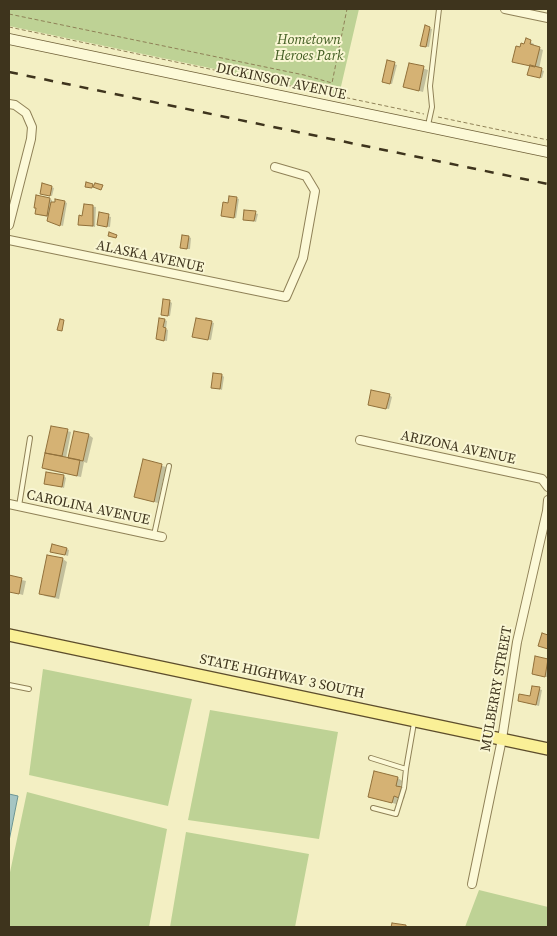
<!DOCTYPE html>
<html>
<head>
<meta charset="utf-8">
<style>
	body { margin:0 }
	#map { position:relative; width:557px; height:936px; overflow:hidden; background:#f3efc3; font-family:"Source Serif 4",serif }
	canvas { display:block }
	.frame { position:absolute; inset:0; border:10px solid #3e341d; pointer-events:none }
</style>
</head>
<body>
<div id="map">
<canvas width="557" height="936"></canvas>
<div class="frame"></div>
</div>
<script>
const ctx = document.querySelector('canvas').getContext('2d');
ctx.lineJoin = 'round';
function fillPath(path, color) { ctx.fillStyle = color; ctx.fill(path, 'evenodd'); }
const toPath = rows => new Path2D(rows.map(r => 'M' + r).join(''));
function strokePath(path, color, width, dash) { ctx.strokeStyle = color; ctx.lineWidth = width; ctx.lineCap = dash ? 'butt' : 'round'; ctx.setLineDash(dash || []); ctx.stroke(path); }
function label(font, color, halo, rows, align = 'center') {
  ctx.font = font + ' "Source Serif 4",serif'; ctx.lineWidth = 4; ctx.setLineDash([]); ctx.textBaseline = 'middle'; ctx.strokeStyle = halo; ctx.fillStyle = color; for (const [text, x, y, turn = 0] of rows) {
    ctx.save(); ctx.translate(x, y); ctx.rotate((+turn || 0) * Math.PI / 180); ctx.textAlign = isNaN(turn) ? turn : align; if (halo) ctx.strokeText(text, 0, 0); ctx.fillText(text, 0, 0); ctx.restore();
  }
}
const green = toPath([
	[9,9,359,9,339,95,9,26],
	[43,669,192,699,168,806,29,775],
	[210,710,338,732,319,839,188,820],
	[27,792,167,829,149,927,9,927,9,877],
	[186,832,309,854,295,927,170,927],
	[479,890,548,907,548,927,465,927]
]);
const water = toPath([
	[9,794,18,796,9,841,9,794]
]);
const shadow = toPath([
	[425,27,432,29,429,47,424,46],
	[527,40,534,44,534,46,543,50,539,69,544,71,542,78,531,76,531,66,514,61],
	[388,62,397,65,392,84,385,82],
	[410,64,428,70,423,92,405,87],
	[51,187,54,188,52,196,44,194],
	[236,198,239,199,236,218,222,215,229,204],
	[50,199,52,200,52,203,65,202,67,203,63,226,51,222,49,217,39,215],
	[85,205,96,207,95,227,79,224,83,217],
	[255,213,258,214,256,222,244,219],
	[100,214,111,217,110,227,98,225],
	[189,237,191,238,190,249,184,249,182,247],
	[169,301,172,303,170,316,165,315],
	[165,320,167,321,166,329,168,330,167,341,157,339],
	[211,322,214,323,211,340,196,337],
	[222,375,224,377,222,390,212,387],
	[389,395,392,397,389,409,372,405],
	[52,427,71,432,66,458,69,459,89,435,93,438,87,463,84,462,81,477,47,470,43,468],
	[144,461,166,467,158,503,136,497],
	[64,476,66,478,64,488,45,483],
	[67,549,69,550,68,556,54,552],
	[63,559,67,562,59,599,45,596,40,593],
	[9,577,26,581,23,595,9,591],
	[536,658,548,660,547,677,535,675],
	[539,689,542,690,539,706,519,701,530,698],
	[398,778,402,781,400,788,406,791,404,799,398,798,396,804,369,796]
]);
const building = toPath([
	[425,25,430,27,426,47,420,46,425,25],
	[526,38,531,40,530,44,540,47,535,67,512,62,516,46,520,47,521,43,524,44,526,38],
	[387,60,395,62,390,84,382,82,387,60],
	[409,63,424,66,419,91,403,87,409,63],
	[530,65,542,68,540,78,527,75,530,65],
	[86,182,93,184,92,188,85,187,86,182],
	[42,183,52,186,50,196,40,194,42,183],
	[95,183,103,185,101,190,93,187,95,183],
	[36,195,50,198,47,216,35,214,36,208,34,208,36,195],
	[229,196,237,197,234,218,221,216,223,202,228,203,229,196],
	[55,199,65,201,60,226,47,221,51,202,55,202,55,199],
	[84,204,93,205,93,226,78,225,79,215,82,216,84,204],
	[244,210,256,211,254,221,243,220,244,210],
	[99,212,109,214,107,227,97,225,99,212],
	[109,232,117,235,116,238,108,236,109,232],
	[182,235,189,236,187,249,180,248,182,235],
	[163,299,170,300,168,316,161,315,163,299],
	[159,318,165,319,163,327,166,328,164,341,156,339,159,318],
	[196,318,212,321,208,340,192,337,196,318],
	[60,319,64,320,62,331,57,330,60,319],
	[213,373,222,374,220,389,211,388,213,373],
	[371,390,390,394,386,409,368,405,371,390],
	[51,426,68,429,62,456,45,453,51,426],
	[74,431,89,434,83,461,68,458,74,431],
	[45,453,80,460,77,476,42,468,45,453],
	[143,459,162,464,154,502,134,497,143,459],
	[46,472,64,475,62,487,44,484,46,472],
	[52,544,67,548,65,555,50,552,52,544],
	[47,555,63,558,55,597,39,594,47,555],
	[9,575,22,578,19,594,9,592,9,575],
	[542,633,548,635,548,649,538,646,542,633],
	[535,656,548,659,545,677,532,674,535,656],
	[532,686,540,687,536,705,518,701,519,694,530,696,532,686],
	[374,771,398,777,396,786,402,787,399,798,394,796,392,803,368,797,374,771],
	[392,923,406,925,406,927,391,927,392,923]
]);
const path = toPath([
	[9,14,304,75,332,83,347,9],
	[9,27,424,114],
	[438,117,548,140]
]);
const lane = toPath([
	[428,125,432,107,430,86,439,9],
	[19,506,30,438],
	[154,535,169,466],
	[9,685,29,689],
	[371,758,406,769,414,723],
	[373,808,396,814,404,788,406,769]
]);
const street = toPath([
	[505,9,548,18],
	[9,104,15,105,26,113,32,127,31,139,9,225],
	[9,240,286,297,303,258,315,191,306,176,275,167],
	[360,440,542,479,548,487],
	[9,504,162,537],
	[472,884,502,739,517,642,547,511,548,500]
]);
const secondary = toPath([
	[9,39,548,152]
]);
const primary = toPath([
	[9,635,548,749]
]);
const rail = toPath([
	[9,72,548,184]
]);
const parkNames = [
	["Hometown",309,40],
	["Heroes Park",309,56]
];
const streetNames = [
	["DICKINSON AVENUE",281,82,12],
	["ALASKA AVENUE",150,257,12],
	["ARIZONA AVENUE",458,448,12],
	["CAROLINA AVENUE",88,508,12],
	["STATE HIGHWAY 3 SOUTH",282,677,12],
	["MULBERRY STREET",497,689,-80]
];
fillPath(green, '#bed295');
fillPath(water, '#a5c5c3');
strokePath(water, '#6b9593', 1);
fillPath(shadow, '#0003');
fillPath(building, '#d5b274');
strokePath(building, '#91703a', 1);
strokePath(lane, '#8f8157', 6);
strokePath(street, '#8f8157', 10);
strokePath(secondary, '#71623a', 12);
strokePath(primary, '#5d4d2c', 14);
strokePath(path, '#8f8157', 1, [4, 2.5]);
strokePath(lane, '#fcf9d7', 4);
strokePath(street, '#fcf9d7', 8);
strokePath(secondary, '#fcf9d7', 10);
strokePath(primary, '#faf097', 11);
strokePath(rail, '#3e341d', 2.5, [9, 9]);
label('italic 14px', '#415c21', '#f9f6d3', parkNames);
label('14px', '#3e341d', '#f9f6d3', streetNames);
</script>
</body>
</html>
